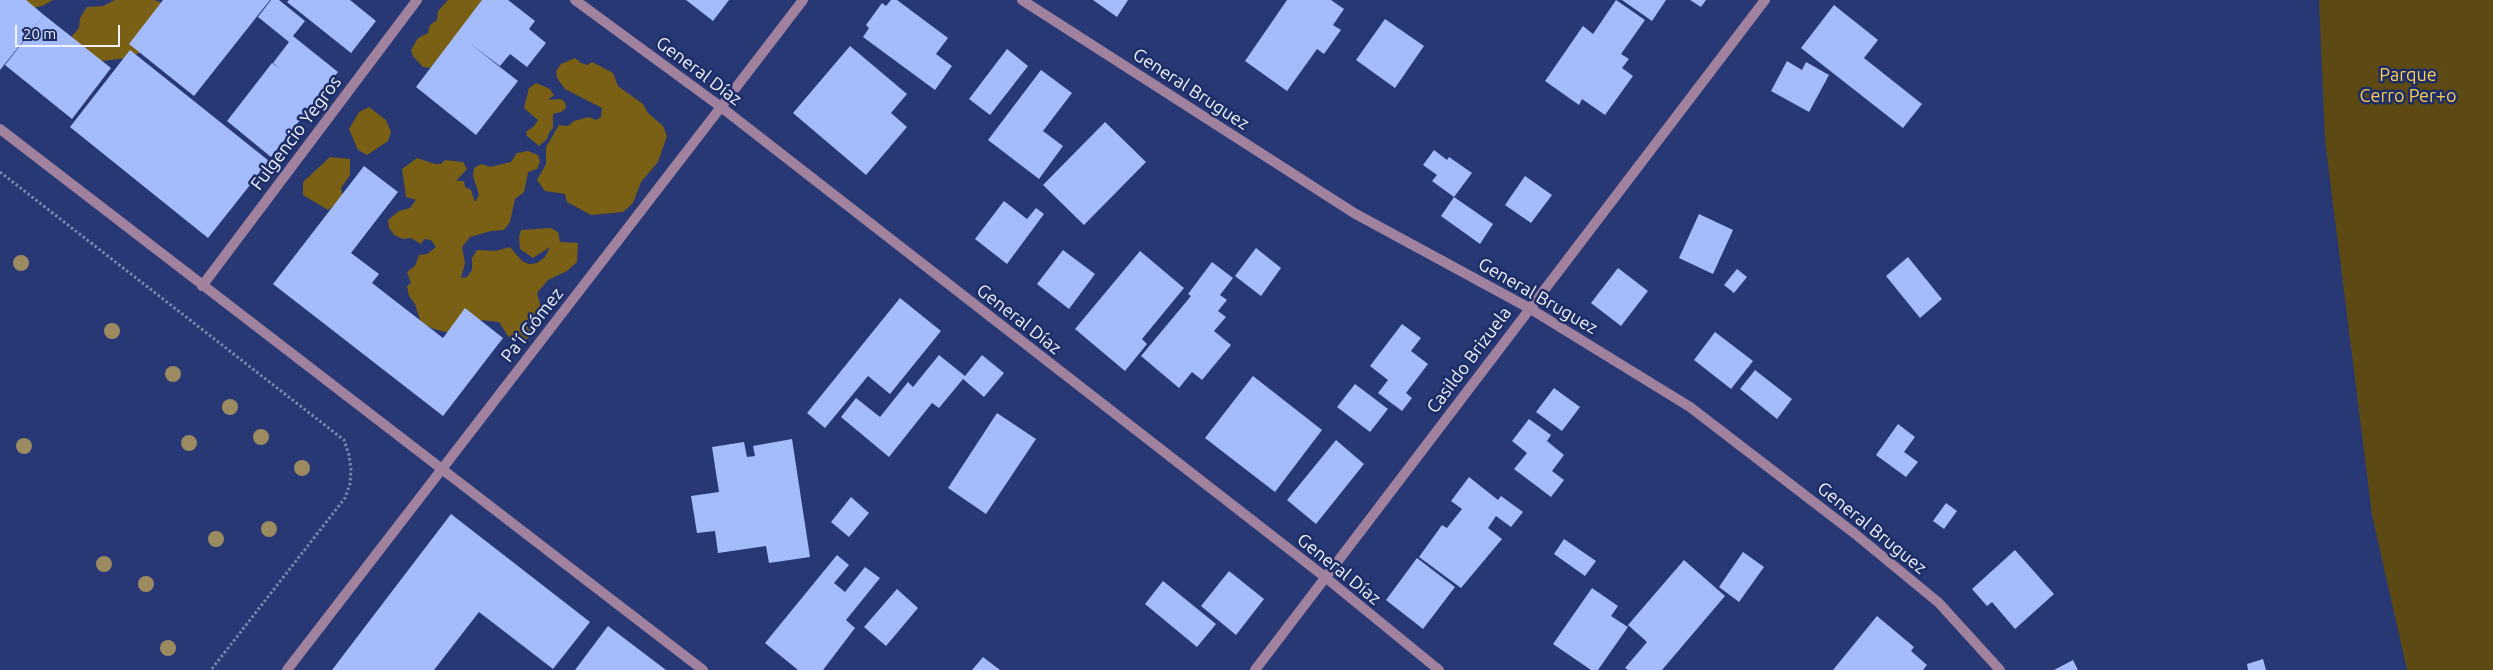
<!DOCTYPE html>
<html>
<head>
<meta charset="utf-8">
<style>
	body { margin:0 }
	#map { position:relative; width:2493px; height:670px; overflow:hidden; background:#273874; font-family:Ubuntu,sans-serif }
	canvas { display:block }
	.scale { position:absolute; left:15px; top:25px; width:105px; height:22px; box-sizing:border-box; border:2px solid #f0f3fa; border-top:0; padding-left:6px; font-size:15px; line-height:18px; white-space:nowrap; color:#f0f3fa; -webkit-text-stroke:4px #1d2d68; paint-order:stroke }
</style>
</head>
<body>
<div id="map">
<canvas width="2493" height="670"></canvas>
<div class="scale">20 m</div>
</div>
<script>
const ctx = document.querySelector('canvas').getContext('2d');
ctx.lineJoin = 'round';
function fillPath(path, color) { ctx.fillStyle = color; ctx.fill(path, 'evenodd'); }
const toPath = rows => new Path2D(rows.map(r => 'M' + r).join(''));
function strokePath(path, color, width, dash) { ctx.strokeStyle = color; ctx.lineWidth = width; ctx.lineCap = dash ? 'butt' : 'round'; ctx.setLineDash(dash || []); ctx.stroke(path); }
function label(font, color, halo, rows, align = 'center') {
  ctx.font = font + ' Ubuntu,sans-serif'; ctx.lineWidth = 5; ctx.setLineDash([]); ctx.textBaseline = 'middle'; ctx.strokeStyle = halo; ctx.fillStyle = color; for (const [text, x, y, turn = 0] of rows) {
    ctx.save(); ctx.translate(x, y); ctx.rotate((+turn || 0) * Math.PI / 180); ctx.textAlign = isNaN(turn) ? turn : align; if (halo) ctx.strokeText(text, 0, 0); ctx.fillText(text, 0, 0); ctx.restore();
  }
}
const green = toPath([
	[2319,0,2493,0,2493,670,2407,670,2372,515,2325,140]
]);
const forest = toPath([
	[11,0,53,0,42,6,27,9],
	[115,0,154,0,168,5,144,51,127,58,102,61,75,45,72,36,79,28,80,18,87,7,103,6],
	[448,0,488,0,430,68,423,67,413,56,411,50,418,38,428,33,430,25,437,20,438,11],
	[575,58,581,63,587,65,592,62,613,73,618,86,643,104,648,113,663,126,667,136,658,162,641,182,633,203,623,212,591,215,567,202,565,194,545,191,537,180,546,164,546,147,559,125,568,126,574,121,589,117,596,120,601,117,602,108,565,89,557,78,556,71,561,64],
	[536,83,550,89,554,95,548,100,561,99,565,102,566,108,561,112,553,114,553,128,550,131,547,139,539,146,527,136,526,132,534,126,538,120,524,108,529,88],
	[369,107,386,120,391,132,388,141,367,155,358,150,349,129,359,112],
	[528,151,538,155,540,162,537,169,528,172,524,192,515,199,510,222,504,230,491,231,470,237,462,247,465,263,461,278,467,277,472,270,472,258,477,250,495,251,510,247,522,261,529,264,537,263,545,257,550,247,533,258,520,249,519,237,521,230,551,228,558,232,560,242,578,243,577,262,567,271,548,280,537,293,542,311,541,326,527,339,516,341,510,339,499,322,480,320,454,334,434,329,421,323,415,304,409,296,407,286,411,283,407,272,415,266,419,255,427,254,436,247,431,240,424,239,421,244,411,238,403,239,394,235,389,228,388,220,399,211,410,208,416,200,406,197,402,169,417,158,435,164,441,164,445,160,463,162,467,169,456,181,464,181,465,187,471,190,475,202,479,195,473,176,474,168,481,164,490,167,511,162,517,153],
	[330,157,350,159,350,175,341,188,343,198,328,210,303,195,303,182]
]);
const building = toPath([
	[0,0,26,0,44,15,0,70],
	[163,0,270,0,194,96,129,44],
	[271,0,279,0,305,21,293,36,338,72,271,157,227,121,272,63,281,69,273,63,289,42,258,17],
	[289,0,350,0,376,21,351,53,287,2],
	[482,0,508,0,535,21,529,29,546,43,527,67,510,54,500,66,469,43,518,81,476,135,416,87],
	[686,0,729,0,713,21],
	[891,0,897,0,948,38,936,54,952,66,935,90,863,37,869,28,866,25,882,3,886,6],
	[1093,0,1128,0,1117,17],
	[1287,0,1331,0,1344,9,1333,25,1341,30,1324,54,1317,49,1287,91,1245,61],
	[1616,0,1645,20,1621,54,1629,59,1622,68,1633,76,1605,115,1582,99,1579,105,1545,81,1583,26,1593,34],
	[1622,0,1666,0,1652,21],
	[1690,0,1706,0,1701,7],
	[1834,5,1878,40,1864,58,1922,104,1903,128,1801,48],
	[44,15,111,68,72,119,5,65],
	[1385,19,1424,46,1395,88,1356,60],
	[850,46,907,94,891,113,907,127,866,175,793,113],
	[1007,49,1028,66,990,115,969,99],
	[130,50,269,161,208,238,70,127],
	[1787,61,1802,70,1806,62,1829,75,1809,112,1771,91],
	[1041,70,1072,93,1043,131,1063,146,1039,179,988,140],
	[1105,122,1146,162,1084,225,1043,185],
	[1434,150,1447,160,1449,157,1472,173,1454,197,1432,181,1437,175,1423,165],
	[364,166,398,192,351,253,379,274,372,283,443,338,465,308,503,338,443,416,273,284],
	[1525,176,1552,195,1531,223,1505,205],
	[1454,197,1493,224,1480,244,1441,216],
	[1004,201,1027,219,1036,208,1044,214,1007,264,975,239],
	[1699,214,1733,230,1713,274,1679,258],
	[1256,248,1281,268,1261,296,1235,276],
	[1063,250,1095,274,1069,309,1037,284],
	[1140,251,1184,288,1142,339,1147,344,1125,371,1075,329],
	[1908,257,1942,299,1920,318,1886,276],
	[1212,262,1233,278,1220,295,1227,300,1218,311,1226,317,1214,331,1231,345,1202,380,1192,372,1179,388,1141,356,1191,296,1188,294],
	[1618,268,1648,291,1621,326,1591,303],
	[1737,269,1747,277,1734,293,1724,285],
	[900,298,941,331,890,394,868,376,825,428,807,413],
	[1402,324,1421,338,1411,351,1428,364,1406,393,1412,398,1402,411,1378,393,1388,380,1370,366],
	[1715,332,1753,361,1731,389,1694,360],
	[939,355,965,376,982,355,1004,373,984,397,963,379,939,408,932,403,889,457,841,417,856,398,880,417,908,382,913,387],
	[1755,370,1792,399,1777,419,1740,389],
	[1253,376,1322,430,1275,492,1205,438],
	[1355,384,1388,409,1370,432,1337,407],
	[1554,388,1580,407,1562,431,1536,412],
	[997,413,1036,439,986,514,948,488],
	[1529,419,1551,435,1547,441,1564,455,1552,471,1564,480,1551,497,1514,469,1527,453,1512,441],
	[1898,424,1915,437,1904,452,1918,462,1906,477,1876,455],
	[792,439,810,557,769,563,766,546,718,553,715,531,697,533,691,496,719,492,712,447,744,442,747,457,755,456,753,446],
	[1336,440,1364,464,1316,524,1287,500],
	[1469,477,1498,500,1501,496,1523,512,1511,527,1496,516,1488,528,1502,539,1461,588,1419,557,1442,525,1447,528,1462,509,1451,501],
	[851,497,869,513,849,537,831,522],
	[1946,503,1957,511,1944,529,1933,521],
	[451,514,590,622,553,669,479,612,434,670,332,670],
	[1564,539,1596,561,1585,576,1554,554],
	[2015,550,2054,594,2015,629,1992,602,1987,606,1972,589],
	[1743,552,1764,567,1739,602,1719,587],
	[837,555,849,565,834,583,845,592,865,567,880,578,846,620,855,628,823,670,798,670,765,643],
	[1417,558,1455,587,1423,629,1386,600],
	[1684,560,1725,596,1662,670,1628,670,1625,668,1647,642,1628,625],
	[1229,571,1264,599,1236,635,1201,606],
	[1163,581,1216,624,1197,647,1145,604],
	[1592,588,1618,606,1611,616,1628,627,1598,670,1591,670,1553,644],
	[897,589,918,608,886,646,864,627],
	[1877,616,1914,647,1911,651,1927,665,1923,670,1833,670],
	[608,626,666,670,575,670],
	[983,657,1000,670,972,670],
	[2263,659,2266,670,2248,670,2247,664],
	[2073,660,2078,670,2054,670]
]);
const path = toPath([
	[0,172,344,440,349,455,351,470,350,484,345,498,211,670]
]);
const minor = toPath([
	[803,0,721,107,1325,577,1439,670],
	[1022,0,1354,213,1529,308,1690,407,1854,533,1939,603,2000,670],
	[0,129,703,670],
	[202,286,417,0],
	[1255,670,1765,0]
]);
const tertiary = toPath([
	[287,670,721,107,575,0]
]);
const trees = [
	[21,263],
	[112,331],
	[173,374],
	[230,407],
	[261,437],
	[189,443],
	[24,446],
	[302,468],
	[269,529],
	[216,539],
	[104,564],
	[146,584],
	[168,648]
];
const streetNames = [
	["General Díaz",699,71,37],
	["General Bruguez",1191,89,33],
	["Fulgencio Yegros",296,133,-53],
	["General Bruguez",1538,296,30],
	["General Díaz",1019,319,38],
	["Pa'í Gómez",532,325,-52],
	["Casildo Brizuela",1469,360,-53],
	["General Bruguez",1872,528,39],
	["General Díaz",1339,569,39]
];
const parkNames = [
	["Parque",2408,75],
	["Cerro Per+o",2408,96]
];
fillPath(green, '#5c4914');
fillPath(forest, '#7a6014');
fillPath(building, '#a4bcfc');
strokePath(path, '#7c87ac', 3, [2.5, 2.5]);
strokePath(minor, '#a0829e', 10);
strokePath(tertiary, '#a0829e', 10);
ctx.fillStyle = '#9c8a61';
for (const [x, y] of trees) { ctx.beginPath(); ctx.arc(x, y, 8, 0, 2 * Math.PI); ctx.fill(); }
label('18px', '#f0f3fa', '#1d2d68', streetNames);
label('18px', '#fcce51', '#1d2d68', parkNames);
</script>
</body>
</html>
